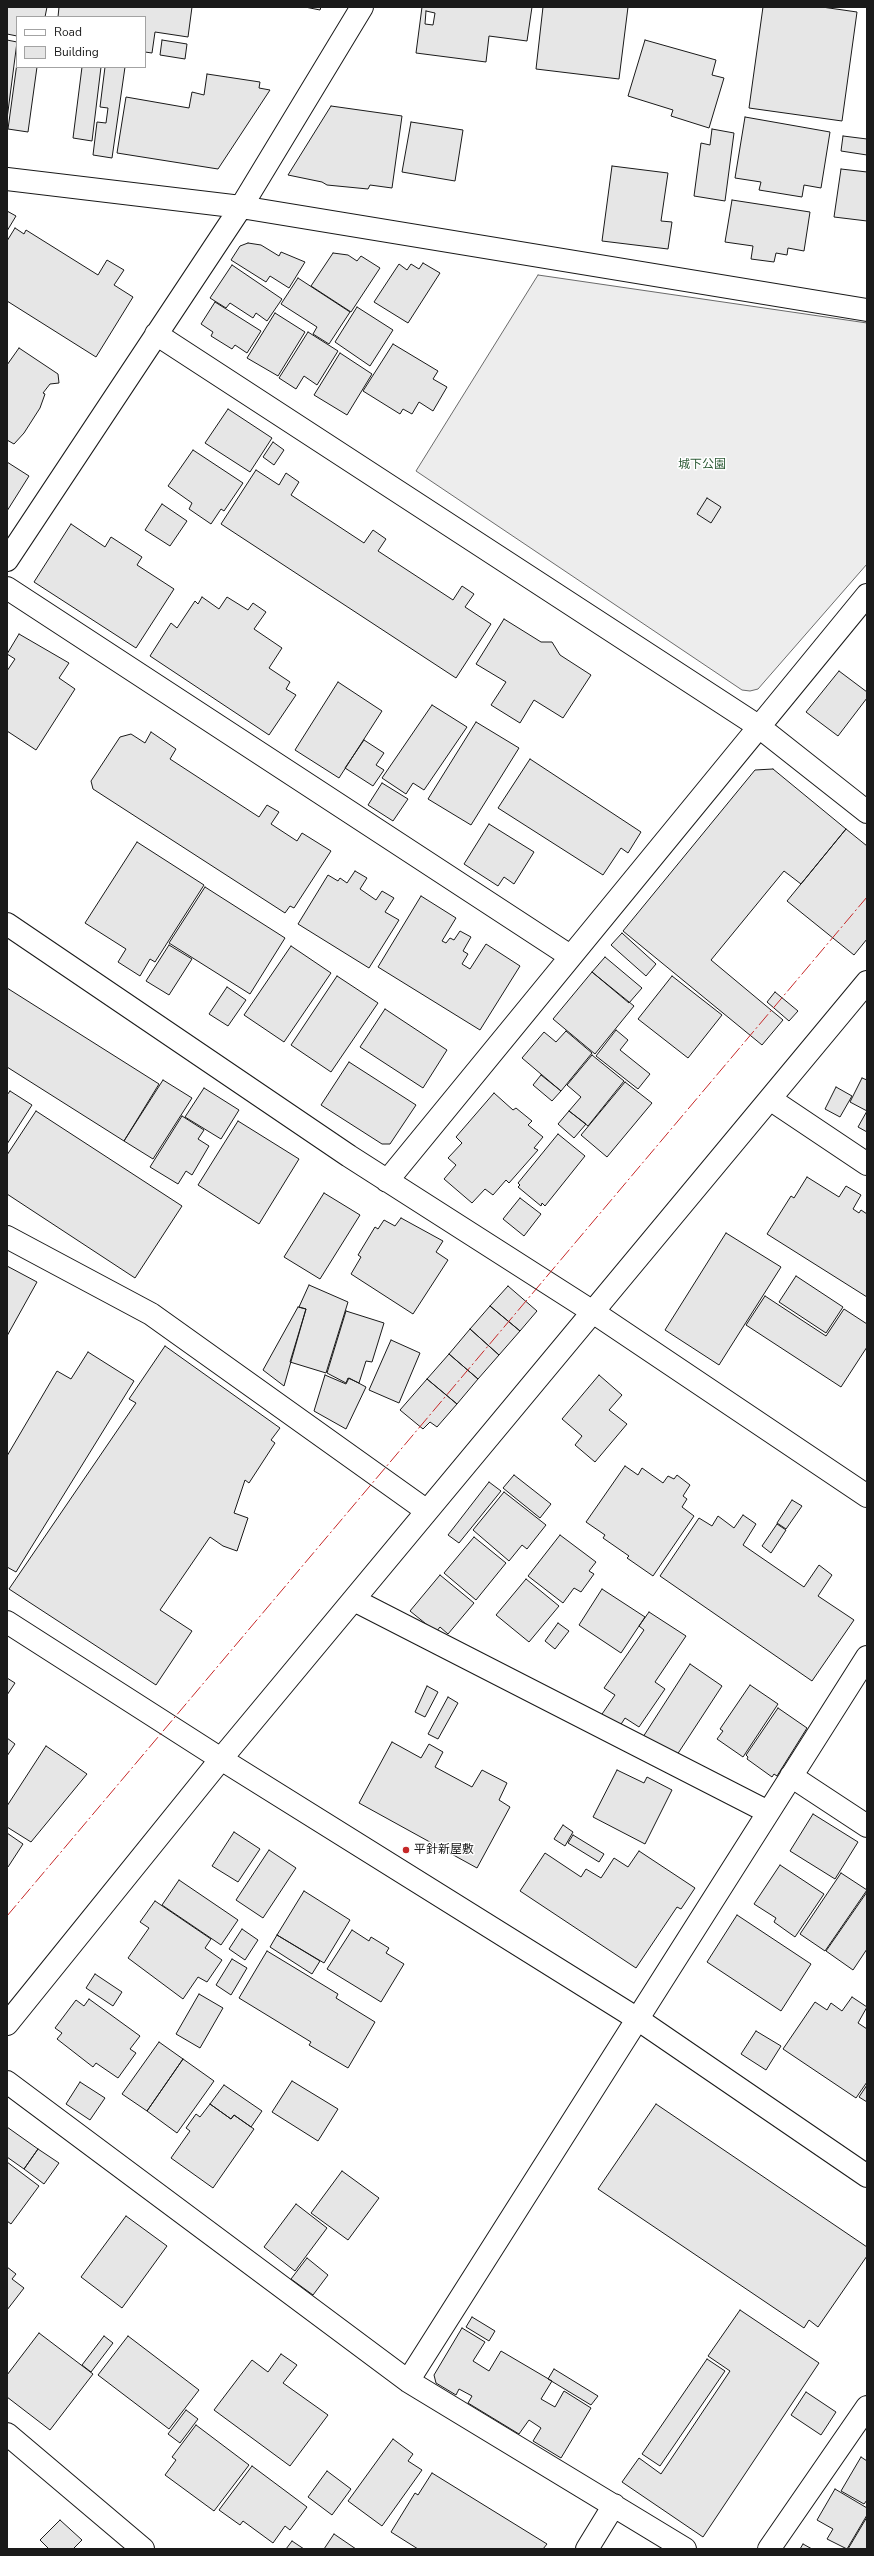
<!DOCTYPE html>
<html>
<head>
<meta charset="utf-8">
<style>
	body { margin:0 }
	#map { position:relative; width:874px; height:2556px; overflow:hidden; background:#fff; font-family:"Nunito Sans",sans-serif }
	canvas { display:block }
	.frame { position:absolute; inset:0; border:8px solid #1a1a1a; pointer-events:none }
	.legend { position:absolute; left:16px; top:16px; width:130px; height:52px; box-sizing:border-box; background:#fff; border:1px solid #a3a3a3; margin:0; padding:5px 7px; list-style:none; font-size:12px; color:#1a1a1a }
	.legend li { display:flex; align-items:center; gap:8px; height:20px }
	.legend b { width:20px; border:1px solid #a3a3a3 }
</style>
</head>
<body>
<div id="map">
<canvas width="874" height="2556"></canvas>
<div class="frame"></div>
<ul class="legend">
<li><b style="height:5px;background:#fff"></b>Road</li>
<li><b style="height:11px;background:#e6e6e6"></b>Building</li>
</ul>
</div>
<script>
const ctx = document.querySelector('canvas').getContext('2d');
ctx.lineJoin = 'round';
function fillPath(path, color) { ctx.fillStyle = color; ctx.fill(path, 'evenodd'); }
const toPath = rows => new Path2D(rows.map(r => 'M' + r).join(''));
function strokePath(path, color, width, dash) { ctx.strokeStyle = color; ctx.lineWidth = width; ctx.lineCap = dash ? 'butt' : 'round'; ctx.setLineDash(dash || []); ctx.stroke(path); }
function label(font, color, halo, rows, align = 'center') {
  ctx.font = font + ' "Nunito Sans","Noto Sans JP",sans-serif'; ctx.lineWidth = 3; ctx.setLineDash([]); ctx.textBaseline = 'middle'; ctx.strokeStyle = halo; ctx.fillStyle = color; for (const [text, x, y, turn = 0] of rows) {
    ctx.save(); ctx.translate(x, y); ctx.rotate((+turn || 0) * Math.PI / 180); ctx.textAlign = isNaN(turn) ? turn : align; if (halo) ctx.strokeText(text, 0, 0); ctx.fillText(text, 0, 0); ctx.restore();
  }
}
const built = toPath([
	[538,275,867,323,867,564,758,689,750,691,742,690,416,471,538,275]
]);
const building = toPath([
	[7,7,47,7,45,17,17,17,17,36,7,34,7,7],
	[59,7,192,7,188,37,155,32,152,53,145,52,145,17,58,17,59,7],
	[305,7,321,7,320,10,305,7],
	[422,7,532,7,527,41,489,36,486,62,416,53,422,7],
	[426,11,435,13,433,25,425,24,426,11],
	[543,7,628,7,619,79,536,69,543,7],
	[763,7,822,7,857,12,842,121,749,108,763,7],
	[7,40,17,42,7,119,7,40],
	[162,40,187,44,185,59,160,55,162,40],
	[645,40,716,60,712,75,724,78,709,128,671,116,673,110,628,96,645,40],
	[17,63,17,67,37,67,28,132,8,129,17,63],
	[82,67,101,67,92,141,73,138,82,67],
	[105,67,125,67,112,158,93,155,97,122,106,123,108,108,100,107,105,67],
	[207,74,260,82,259,88,270,90,218,169,117,153,126,97,189,108,192,92,204,95,207,74],
	[331,106,402,116,392,188,370,185,368,189,327,185,322,182,288,175,331,106],
	[745,117,830,132,821,188,804,185,802,197,759,190,761,182,735,178,745,117],
	[411,122,463,130,455,181,402,172,411,122],
	[712,129,734,133,725,201,694,196,701,143,710,145,712,129],
	[843,136,867,139,867,155,841,151,843,136],
	[612,166,668,173,661,221,672,222,668,249,602,241,612,166],
	[841,169,867,172,867,221,834,217,841,169],
	[732,200,810,212,804,251,788,248,787,255,776,253,774,262,751,259,753,246,725,242,732,200],
	[7,211,16,216,7,231,7,211],
	[15,228,24,234,26,230,98,275,107,260,124,270,114,285,133,297,96,357,7,301,7,241,15,228],
	[248,243,261,245,279,256,281,252,305,262,289,288,270,276,266,282,231,260,240,246,248,243],
	[333,253,348,255,357,261,361,256,380,268,351,312,311,286,333,253],
	[423,263,440,273,408,323,374,302,399,264,407,270,411,264,419,269,423,263],
	[232,265,282,299,267,321,256,313,253,318,230,303,226,308,210,298,232,265],
	[298,278,350,312,329,344,313,334,317,327,281,304,298,278],
	[215,302,261,331,247,353,235,345,232,349,211,336,213,332,201,324,215,302],
	[357,307,393,330,370,366,335,342,357,307],
	[275,313,305,332,278,376,247,358,275,313],
	[308,332,338,351,317,385,304,376,296,389,279,378,308,332],
	[393,344,438,371,433,379,447,387,433,411,419,402,412,414,403,409,400,414,363,391,393,344],
	[19,348,58,374,59,383,50,384,43,393,45,394,40,408,24,433,14,444,7,440,7,365,19,348],
	[340,353,372,374,347,415,314,395,340,353],
	[228,409,272,438,250,472,205,443,228,409],
	[273,442,284,450,274,465,263,457,273,442],
	[193,450,243,483,224,511,221,509,211,524,189,509,192,503,168,486,193,450],
	[7,462,29,476,7,511,7,462],
	[256,470,279,485,286,473,299,482,291,495,364,543,373,530,386,539,378,551,453,600,462,586,474,594,465,607,491,624,456,678,221,524,256,470],
	[707,498,721,507,711,523,697,514,707,498],
	[162,504,187,521,170,546,145,530,162,504],
	[71,524,105,547,111,537,142,557,137,565,174,589,136,648,34,582,71,524],
	[202,597,219,609,227,597,248,610,253,603,266,612,254,629,282,648,269,668,290,682,286,689,296,695,269,735,150,656,171,623,177,628,195,601,198,604,202,597],
	[504,619,541,642,552,642,560,655,591,675,563,718,534,700,520,723,491,705,506,682,476,664,504,619],
	[19,634,69,663,59,678,75,689,36,750,7,731,7,671,15,659,7,654,19,634],
	[839,671,867,692,867,698,838,736,806,712,839,671],
	[338,682,382,711,339,778,295,750,338,682],
	[432,705,467,727,424,790,413,783,406,794,382,778,432,705],
	[476,722,519,748,471,825,428,799,476,722],
	[151,732,176,749,170,759,259,817,267,805,279,812,271,824,297,841,302,833,331,851,294,908,290,906,285,913,93,789,91,781,120,737,131,734,145,743,151,732],
	[364,740,384,753,376,765,384,770,373,786,345,768,364,740],
	[530,759,641,832,628,853,621,848,603,875,498,808,530,759],
	[773,769,846,829,801,884,784,871,711,960,783,1020,762,1045,623,931,755,770,773,769],
	[382,783,408,799,393,821,368,805,382,783],
	[489,824,534,852,514,884,504,877,498,886,464,864,489,824],
	[846,829,867,846,867,939,854,955,787,901,846,829],
	[137,842,204,885,155,962,150,959,140,976,118,962,126,949,85,923,137,842],
	[355,871,367,878,360,889,376,900,382,891,394,898,385,912,399,920,369,968,298,924,328,875,338,881,340,878,347,883,355,871],
	[205,887,285,938,250,994,169,943,205,887],
	[421,896,456,918,442,941,446,943,450,938,454,940,460,931,471,937,463,951,468,954,462,964,470,969,486,944,520,966,480,1030,378,967,421,896],
	[622,933,656,964,646,976,611,945,622,933],
	[169,945,192,959,169,995,146,981,169,945],
	[291,946,331,973,284,1042,244,1015,291,946],
	[605,957,642,988,629,1003,592,972,605,957],
	[592,972,634,1006,595,1054,553,1019,592,972],
	[337,976,378,1003,331,1072,291,1045,337,976],
	[672,976,722,1015,688,1058,638,1019,672,976],
	[227,987,246,1000,228,1026,209,1014,227,987],
	[7,988,159,1084,124,1141,7,1067,7,988],
	[775,992,798,1011,789,1021,767,1002,775,992],
	[385,1009,447,1050,423,1088,360,1047,385,1009],
	[616,1030,628,1040,620,1050,650,1074,638,1089,596,1056,616,1030],
	[566,1031,592,1053,561,1091,522,1058,544,1032,556,1042,566,1031],
	[592,1055,624,1081,588,1126,569,1111,581,1097,567,1085,592,1055],
	[349,1062,416,1105,390,1144,382,1144,321,1105,349,1062],
	[541,1075,561,1091,552,1101,533,1085,541,1075],
	[862,1078,867,1080,867,1132,858,1127,867,1111,850,1102,862,1078],
	[163,1080,192,1098,153,1159,124,1141,163,1080],
	[625,1082,652,1103,607,1157,581,1135,625,1082],
	[836,1087,852,1096,840,1117,825,1109,836,1087],
	[204,1088,239,1110,221,1139,185,1117,204,1088],
	[10,1091,32,1105,7,1144,7,1095,10,1091],
	[494,1093,513,1110,516,1108,532,1121,528,1125,543,1137,534,1148,538,1150,509,1183,506,1180,493,1195,485,1189,472,1203,444,1179,456,1165,448,1158,462,1143,456,1137,494,1093],
	[36,1111,182,1206,135,1278,7,1194,7,1155,36,1111],
	[569,1111,586,1124,574,1138,558,1124,569,1111],
	[182,1116,204,1130,198,1139,209,1146,192,1175,186,1171,178,1184,150,1167,182,1116],
	[238,1121,299,1159,259,1224,198,1185,238,1121],
	[558,1134,585,1156,545,1206,542,1203,541,1206,518,1187,520,1185,518,1183,558,1134],
	[807,1177,839,1197,846,1186,861,1195,853,1209,859,1213,861,1210,867,1214,867,1297,767,1234,791,1196,794,1198,807,1177],
	[324,1193,360,1215,320,1279,284,1257,324,1193],
	[520,1198,541,1214,524,1236,503,1219,520,1198],
	[401,1218,443,1241,436,1252,448,1260,413,1314,351,1274,361,1257,358,1255,375,1227,378,1229,384,1220,395,1226,401,1218],
	[726,1233,781,1267,719,1365,665,1330,726,1233],
	[7,1266,37,1282,7,1336,7,1266],
	[796,1276,843,1307,826,1333,779,1302,796,1276],
	[309,1285,348,1302,326,1373,290,1362,306,1309,299,1307,309,1285],
	[508,1286,537,1311,520,1331,490,1306,508,1286],
	[765,1296,826,1336,844,1309,867,1324,867,1347,841,1387,746,1325,765,1296],
	[490,1306,520,1331,499,1355,470,1329,490,1306],
	[298,1307,306,1309,284,1386,263,1370,298,1307],
	[346,1311,384,1323,372,1362,366,1361,359,1383,348,1378,346,1383,327,1373,346,1311],
	[470,1329,499,1355,478,1379,449,1354,470,1329],
	[391,1340,420,1353,399,1403,369,1390,391,1340],
	[165,1346,280,1428,271,1440,275,1443,249,1483,245,1480,234,1513,248,1518,237,1551,223,1546,210,1537,160,1610,192,1631,156,1685,9,1589,136,1403,129,1399,165,1346],
	[88,1352,134,1381,16,1572,7,1567,7,1456,57,1371,71,1379,88,1352],
	[449,1354,478,1379,457,1404,427,1379,449,1354],
	[325,1375,346,1384,349,1378,366,1387,346,1429,314,1411,325,1375],
	[599,1375,622,1395,609,1410,627,1424,595,1462,575,1445,582,1436,562,1419,599,1375],
	[427,1379,457,1404,437,1427,430,1422,423,1429,400,1410,427,1379],
	[625,1466,638,1475,642,1468,663,1483,668,1476,674,1479,677,1475,690,1485,683,1496,687,1499,682,1507,694,1516,653,1576,627,1558,629,1556,603,1538,605,1535,586,1522,625,1466],
	[514,1475,551,1504,540,1518,503,1488,514,1475],
	[489,1482,501,1491,459,1543,448,1535,489,1482],
	[504,1492,546,1525,527,1549,522,1545,509,1561,473,1530,504,1492],
	[792,1500,802,1506,786,1529,777,1523,792,1500],
	[743,1515,756,1524,743,1545,804,1587,819,1565,832,1575,818,1596,854,1620,812,1681,660,1576,699,1518,712,1526,718,1516,734,1528,743,1515],
	[777,1524,786,1530,771,1553,762,1546,777,1524],
	[560,1535,596,1562,589,1571,594,1574,581,1592,574,1588,563,1603,528,1576,560,1535],
	[474,1537,506,1563,476,1600,444,1573,474,1537],
	[440,1575,474,1603,448,1634,440,1627,436,1632,410,1611,440,1575],
	[526,1579,559,1606,529,1642,496,1615,526,1579],
	[602,1589,645,1617,621,1653,579,1625,602,1589],
	[649,1612,686,1636,655,1682,665,1689,639,1727,625,1718,618,1729,600,1717,615,1695,604,1688,644,1630,639,1626,649,1612],
	[558,1623,569,1631,555,1649,545,1641,558,1623],
	[690,1664,722,1686,675,1758,643,1737,690,1664],
	[7,1678,15,1683,7,1695,7,1678],
	[750,1685,778,1704,743,1757,717,1739,723,1731,720,1729,750,1685],
	[427,1686,438,1692,425,1717,415,1712,427,1686],
	[448,1697,458,1703,438,1739,428,1734,448,1697],
	[778,1708,807,1728,777,1776,774,1774,772,1777,747,1759,748,1757,746,1755,778,1708],
	[7,1738,15,1744,7,1756,7,1738],
	[392,1742,421,1758,429,1744,443,1752,435,1767,472,1787,482,1770,507,1783,499,1800,510,1807,477,1868,359,1803,392,1742],
	[46,1746,87,1774,31,1842,7,1827,7,1806,46,1746],
	[617,1770,644,1783,647,1777,672,1790,645,1844,593,1817,617,1770],
	[813,1814,858,1842,835,1879,790,1851,813,1814],
	[563,1825,573,1832,565,1846,554,1839,563,1825],
	[234,1832,260,1849,238,1882,212,1866,234,1832],
	[7,1833,23,1844,8,1867,7,1866,7,1833],
	[573,1835,604,1854,599,1862,568,1843,573,1835],
	[269,1850,296,1868,263,1918,236,1900,269,1850],
	[639,1851,695,1888,681,1909,677,1907,636,1968,520,1891,545,1853,581,1877,586,1869,601,1878,614,1858,628,1867,639,1851],
	[780,1865,824,1894,795,1937,774,1922,776,1918,754,1904,780,1865],
	[841,1873,867,1890,825,1951,800,1934,841,1873],
	[179,1880,238,1920,221,1945,162,1905,179,1880],
	[304,1891,350,1920,324,1963,277,1935,304,1891],
	[867,1892,867,1949,853,1970,826,1951,867,1892],
	[155,1901,211,1939,205,1948,222,1960,207,1982,198,1977,183,1999,128,1958,149,1928,140,1922,155,1901],
	[737,1915,811,1964,781,2011,707,1962,737,1915],
	[242,1929,258,1940,245,1960,229,1949,242,1929],
	[352,1930,369,1941,371,1937,389,1948,386,1953,404,1964,381,2002,327,1969,352,1930],
	[277,1935,320,1961,312,1974,270,1947,277,1935],
	[267,1951,338,1994,336,1998,375,2022,348,2068,309,2045,311,2042,239,1998,267,1951],
	[232,1959,247,1968,231,1995,216,1985,232,1959],
	[95,1974,122,1992,113,2006,86,1988,95,1974],
	[199,1994,223,2008,200,2048,176,2034,199,1994],
	[852,1997,867,2007,858,2023,867,2029,867,2082,856,2098,783,2049,815,2002,827,2010,831,2003,842,2011,852,1997],
	[89,1999,140,2036,130,2049,136,2053,118,2078,96,2063,93,2067,57,2039,62,2033,55,2028,76,2000,84,2006,89,1999],
	[756,2031,781,2046,766,2070,741,2054,756,2031],
	[159,2042,183,2059,147,2111,122,2094,159,2042],
	[183,2059,214,2081,177,2133,147,2111,183,2059],
	[292,2081,338,2109,318,2141,272,2112,292,2081],
	[80,2082,105,2098,90,2120,66,2104,80,2082],
	[224,2085,262,2111,251,2127,234,2115,231,2119,210,2104,224,2085],
	[867,2085,867,2102,859,2097,867,2085],
	[210,2104,231,2119,234,2115,254,2129,213,2188,171,2158,190,2131,186,2128,196,2114,200,2117,210,2104],
	[656,2104,867,2247,867,2256,818,2327,809,2320,804,2328,598,2189,656,2104],
	[7,2127,38,2149,24,2169,7,2157,7,2127],
	[38,2149,59,2163,44,2184,24,2169,38,2149],
	[7,2162,39,2186,11,2224,7,2221,7,2162],
	[342,2171,379,2198,348,2240,311,2213,342,2171],
	[296,2204,327,2228,295,2271,264,2247,296,2204],
	[126,2216,167,2246,122,2308,81,2277,126,2216],
	[307,2258,328,2275,313,2295,291,2279,307,2258],
	[7,2267,16,2274,12,2279,24,2288,7,2310,7,2267],
	[740,2310,819,2363,703,2537,622,2482,639,2458,661,2474,730,2371,708,2356,740,2310],
	[472,2317,495,2331,489,2341,466,2327,472,2317],
	[462,2328,485,2342,473,2361,489,2371,501,2351,552,2381,541,2399,555,2407,564,2391,591,2408,561,2458,533,2441,541,2428,529,2420,519,2434,468,2403,472,2396,459,2389,456,2395,436,2383,434,2375,462,2328],
	[39,2333,93,2374,50,2430,7,2397,7,2375,39,2333],
	[104,2336,113,2343,91,2372,82,2365,104,2336],
	[128,2336,199,2390,169,2429,98,2375,128,2336],
	[281,2354,297,2365,283,2383,328,2415,290,2466,214,2410,252,2360,268,2372,281,2354],
	[707,2359,725,2371,660,2466,642,2454,707,2359],
	[554,2369,598,2396,591,2405,548,2379,554,2369],
	[806,2392,836,2412,821,2435,791,2415,806,2392],
	[186,2410,198,2419,180,2443,168,2434,186,2410],
	[196,2425,249,2465,214,2511,165,2475,176,2460,172,2457,196,2425],
	[393,2439,413,2454,408,2461,422,2470,382,2526,348,2501,393,2439],
	[861,2457,867,2461,867,2500,864,2504,841,2491,861,2457],
	[252,2466,307,2507,290,2530,285,2526,273,2543,243,2521,240,2525,219,2510,252,2466],
	[327,2471,351,2489,332,2515,308,2497,327,2471],
	[432,2473,547,2544,543,2549,418,2549,391,2532,415,2493,418,2495,432,2473],
	[835,2489,867,2508,867,2515,847,2549,827,2539,833,2529,817,2520,835,2489],
	[867,2517,867,2549,848,2549,867,2517],
	[60,2520,82,2540,73,2549,49,2549,40,2540,60,2520],
	[334,2534,356,2549,324,2549,334,2534],
	[292,2541,304,2549,286,2549,292,2541],
	[803,2544,812,2549,800,2549,803,2544]
]);
const minor = toPath([
	[7,179,241,207,867,310],
	[156,334,758,726,867,812],
	[7,560,241,207,362,7],
	[7,588,570,956],
	[7,924,349,1156,593,1312,867,1496],
	[770,1099,867,1164],
	[387,1181,867,595],
	[7,1237,151,1314,427,1511],
	[354,1600,768,1812],
	[791,1776,867,1826],
	[7,2024,221,1759,867,982],
	[7,2082,408,2381,685,2549],
	[408,2381,867,1657],
	[7,2434,143,2549],
	[587,2549,614,2505],
	[769,2549,867,2407]
]);
const tertiary = toPath([
	[7,1622,221,1759,636,2018,867,2176]
]);
const power = toPath([
	[7,1916,867,897]
]);
const markers = [
	[406,1850,4,"#c62828"]
];
const parkNames = [
	["城下公園",702,465]
];
const poiNames = [
	["平針新屋敷",414,1850]
];
fillPath(built, '#ededed');
strokePath(built, '#6a6a6a', 1);
fillPath(building, '#e6e6e6');
strokePath(building, '#1a1a1a', 1);
strokePath(minor, '#1a1a1a', 24);
strokePath(tertiary, '#1a1a1a', 24);
strokePath(minor, '#fff', 22);
strokePath(tertiary, '#fff', 22);
strokePath(power, '#c62828', 1, [14, 3, 2, 3]);
for (const [x, y, r, color] of markers) { const dot = new Path2D(); dot.arc(x, y, r, 0, 2 * Math.PI); ctx.fillStyle = color; ctx.fill(dot); strokePath(dot, '#fff', 1.5); }
label('12px', '#2b5a34', '#fff', parkNames);
label('12px', '#1a1a1a', '#fff', poiNames, 'left');
</script>
</body>
</html>
